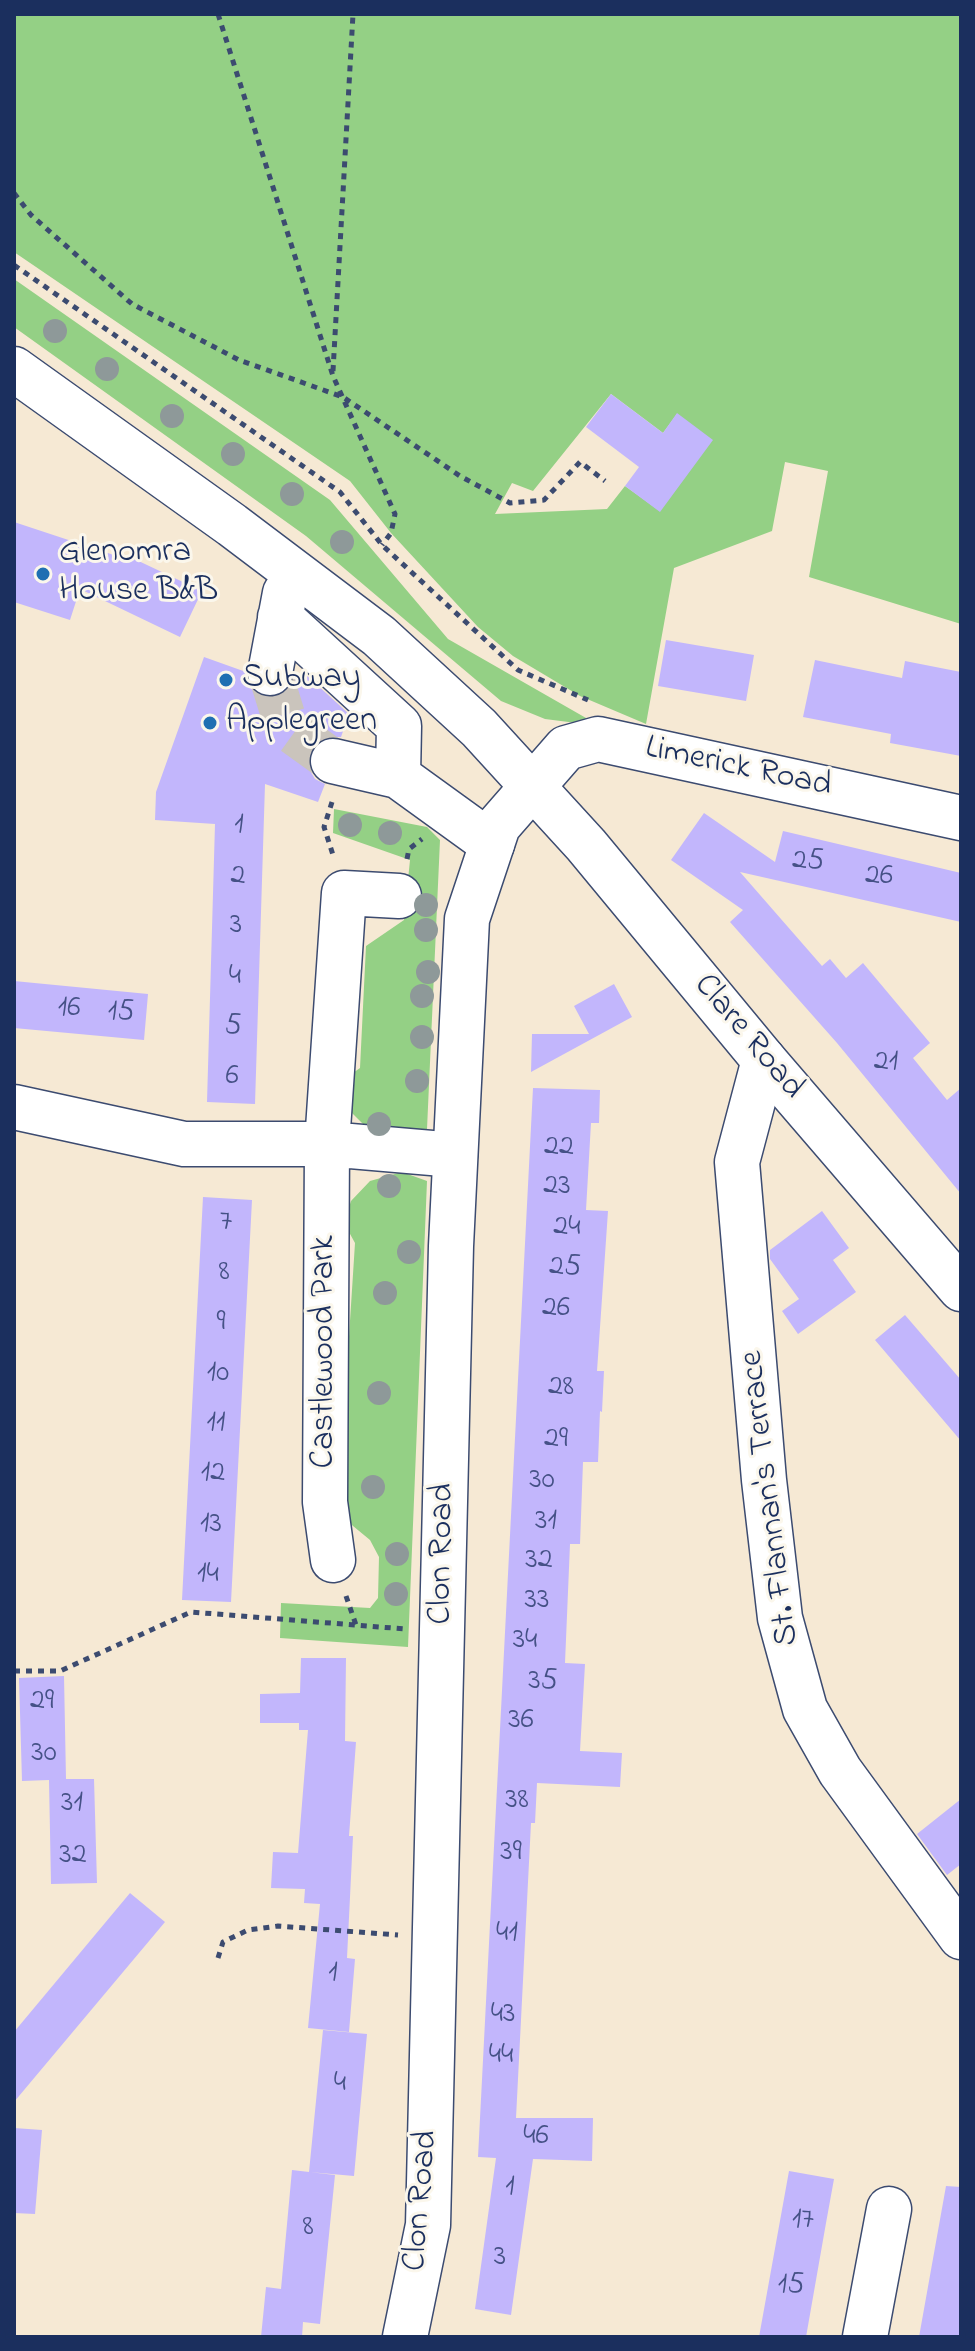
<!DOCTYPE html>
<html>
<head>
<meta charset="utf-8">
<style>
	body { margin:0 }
	#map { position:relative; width:975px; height:2351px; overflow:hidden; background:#f6e9d4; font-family:"Indie Flower",sans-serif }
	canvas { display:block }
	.frame { position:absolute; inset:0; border:16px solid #1b2f5e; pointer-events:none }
</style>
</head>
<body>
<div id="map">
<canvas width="975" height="2351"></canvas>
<div class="frame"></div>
</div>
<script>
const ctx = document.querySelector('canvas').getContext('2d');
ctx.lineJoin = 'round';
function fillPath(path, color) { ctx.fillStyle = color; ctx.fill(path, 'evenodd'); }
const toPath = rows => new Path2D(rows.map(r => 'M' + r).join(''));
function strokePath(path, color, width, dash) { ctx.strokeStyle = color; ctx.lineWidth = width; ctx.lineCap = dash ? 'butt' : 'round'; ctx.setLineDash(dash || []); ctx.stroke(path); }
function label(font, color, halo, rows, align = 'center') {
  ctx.font = font + ' "Indie Flower",sans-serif'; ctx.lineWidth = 6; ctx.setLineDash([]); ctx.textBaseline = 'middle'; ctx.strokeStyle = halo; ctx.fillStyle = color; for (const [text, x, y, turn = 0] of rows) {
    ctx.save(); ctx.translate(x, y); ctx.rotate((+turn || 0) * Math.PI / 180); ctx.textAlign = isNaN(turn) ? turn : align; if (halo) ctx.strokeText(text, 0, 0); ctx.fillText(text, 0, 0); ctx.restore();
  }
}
const green = toPath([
	[14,14,961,14,961,624,809,577,828,471,785,462,772,531,674,568,646,724,580,696,513,656,478,627,391,533,350,481,14,252],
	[611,394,663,433,677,414,660,511,625,486,607,509,495,514,512,483,533,491],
	[14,279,330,500,448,639,600,726,545,719,501,701,306,536,14,327],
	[334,809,427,827,440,840,427,1129,409,1134,372,1133,352,1113,343,1087,346,1078,360,1068,366,946,404,920,410,860,333,833],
	[402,1172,427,1181,408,1647,280,1638,281,1603,370,1608,378,1598,379,1557,370,1540,347,1521,338,1508,355,1243,344,1223,351,1201,370,1181]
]);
const building = toPath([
	[611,394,663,433,677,413,713,440,660,512,625,486,639,467,586,427],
	[14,522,126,559,128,556,202,591,180,637,80,589,70,620,14,602],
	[666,640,754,655,746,701,658,686],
	[204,657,246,672,247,682,253,691,266,698,279,696,288,690,295,677,303,672,349,714,341,737,325,737,314,745,309,755,309,769,315,779,325,784,318,802,265,784,255,1104,207,1102,215,824,155,820,156,792],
	[815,660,902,678,905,661,961,672,961,756,890,743,891,734,803,717],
	[704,813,775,862,783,831,961,873,961,922,740,872,822,966,830,959,846,978,863,963,930,1043,913,1058,947,1100,961,1088,961,1194,837,1043,730,922,743,910,671,860],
	[14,981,148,994,144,1040,14,1028],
	[614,984,632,1017,531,1072,532,1034,589,1034,574,1006],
	[533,1088,600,1090,599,1123,591,1123,586,1210,608,1211,597,1371,604,1371,602,1412,600,1411,598,1462,583,1462,580,1544,570,1544,565,1663,585,1664,580,1751,622,1753,620,1787,537,1783,535,1823,531,1823,516,2118,593,2118,592,2161,533,2159,511,2315,475,2309,496,2158,478,2157],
	[203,1197,252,1200,231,1602,182,1600],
	[822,1211,849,1248,833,1260,856,1292,798,1334,782,1311,799,1299,770,1259,770,1250],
	[905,1315,961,1380,961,1441,875,1340],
	[301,1658,346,1658,345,1741,356,1742,349,1836,353,1836,347,1958,355,1959,349,2032,308,2028,320,1904,304,1903,305,1889,271,1888,273,1852,298,1853,308,1730,299,1730,299,1723,260,1723,260,1694,300,1693],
	[64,1676,66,1779,94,1779,97,1883,51,1884,49,1780,22,1781,19,1678],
	[961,1799,961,1864,947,1875,917,1834],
	[130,1893,165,1922,14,2102,14,2032],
	[323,2030,367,2034,354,2176,309,2172],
	[14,2128,42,2130,35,2214,14,2213],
	[292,2170,335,2175,320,2324,303,2322,302,2337,261,2337,266,2287,281,2289],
	[789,2171,834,2179,826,2223,806,2337,759,2337],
	[946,2186,961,2187,961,2337,919,2337]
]);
const minorTunnel = toPath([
	[270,673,287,728,333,761]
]);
const path = toPath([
	[218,14,333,376,395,514,391,533,382,545],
	[14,193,31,215,132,304,239,360,343,397,460,476,510,503,544,500,580,462,605,481],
	[14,265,340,492,382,545,518,670,588,700],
	[333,371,353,14],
	[332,802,324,827,334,858],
	[407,859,409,849,422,839],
	[346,1596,356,1625],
	[14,1671,60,1671,191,1612,405,1629],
	[218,1958,223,1942,248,1930,278,1926,398,1935]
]);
const minor = toPath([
	[280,617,399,726,398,776],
	[270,673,285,593],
	[333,761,398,776,492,844],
	[532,787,566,748,598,739,961,818],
	[764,1060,737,1162,764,1480,780,1618,805,1709,840,1771,961,1937],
	[14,1107,184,1144,327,1144,455,1155],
	[333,1560,325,1502,327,1144,344,893,399,896],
	[865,2337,889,2209]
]);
const major = toPath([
	[14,369,232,525,379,636,479,728,586,845,764,1060,961,1289],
	[405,2337,428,2225,451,1246,467,919,498,826,532,787]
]);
const trees = [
	[55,331],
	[107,369],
	[172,416],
	[233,454],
	[292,494],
	[342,542],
	[350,825],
	[390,833],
	[426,905],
	[426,930],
	[428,972],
	[422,996],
	[422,1037],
	[417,1081],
	[379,1124],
	[389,1186],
	[409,1252],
	[385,1293],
	[379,1393],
	[373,1487],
	[397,1554],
	[396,1594]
];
const markers = [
	[43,574,8,"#1f6fb2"],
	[226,680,8,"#1f6fb2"],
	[210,723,8,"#1f6fb2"]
];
const numberNames = [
	["1",239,827],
	["25",808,863],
	["2",238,878],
	["26",879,878],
	["3",236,927],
	["4",235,978],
	["16",69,1010],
	["15",121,1014],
	["5",233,1028],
	["21",886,1064],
	["6",232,1078],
	["22",559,1149],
	["23",557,1188],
	["7",226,1224],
	["24",567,1229],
	["25",565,1269],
	["8",224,1274],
	["26",556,1310],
	["9",221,1324],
	["10",218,1375],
	["28",561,1389],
	["11",216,1425],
	["29",556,1441],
	["12",213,1475],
	["30",542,1482],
	["31",546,1523],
	["13",211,1526],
	["32",539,1562],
	["14",208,1576],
	["33",537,1602],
	["34",525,1642],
	["35",543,1683],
	["29",42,1703],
	["36",521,1722],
	["30",44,1755],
	["38",517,1802],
	["31",72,1805],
	["39",511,1854],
	["32",73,1857],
	["41",507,1935],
	["1",333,1975],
	["43",503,2016],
	["44",501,2057],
	["4",340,2085],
	["46",536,2138],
	["1",510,2189],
	["17",803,2222],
	["8",308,2229],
	["3",500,2259],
	["15",791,2287]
];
const poiNames = [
	["Glenomra",59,554],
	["House B&B",59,593],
	["Subway",242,680],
	["Applegreen",226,723]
];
const streetNames = [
	["Limerick Road",738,769,12],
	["Clare Road",747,1038,50],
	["Castlewood Park",326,1352,-90],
	["St. Flannan's Terrace",772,1498,-97],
	["Clon Road",444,1554,-89],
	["Clon Road",423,2201,-85]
];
fillPath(green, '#94d085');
fillPath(building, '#c2b6fc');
strokePath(minorTunnel, '#cac4bc', 44, [44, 22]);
strokePath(minor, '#3c4b70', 47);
strokePath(major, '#3c4b70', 47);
strokePath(path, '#3c4b70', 5, [6, 6]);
strokePath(minor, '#fff', 44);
strokePath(major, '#fff', 44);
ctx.fillStyle = '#8e9999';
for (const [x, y] of trees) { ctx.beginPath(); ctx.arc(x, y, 12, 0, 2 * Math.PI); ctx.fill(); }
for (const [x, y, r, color] of markers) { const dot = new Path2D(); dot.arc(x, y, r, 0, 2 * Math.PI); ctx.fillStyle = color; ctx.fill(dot); strokePath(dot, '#fbf7ec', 3); }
label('30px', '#455186', null, numberNames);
label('34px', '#1b2f5e', '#fbf7ec', poiNames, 'left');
label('34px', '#1b2f5e', '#fbf7ec', streetNames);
</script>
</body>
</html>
